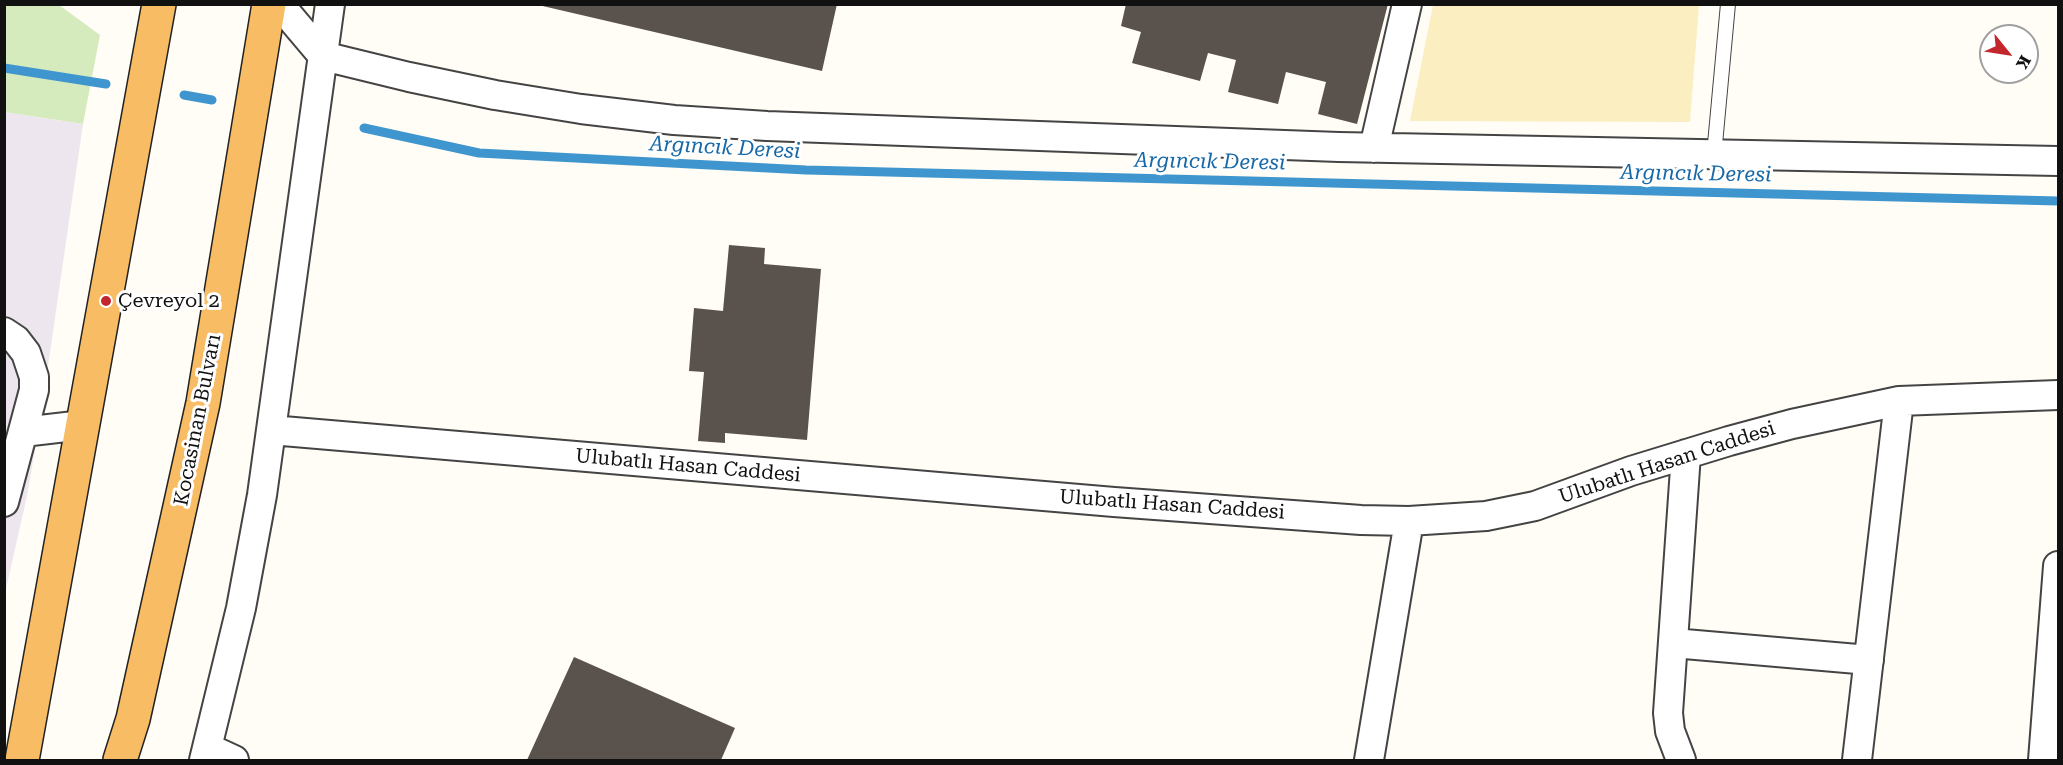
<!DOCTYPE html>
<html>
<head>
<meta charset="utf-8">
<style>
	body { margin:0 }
	#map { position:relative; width:2063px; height:765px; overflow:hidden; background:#fffdf5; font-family:"Roboto Serif",serif }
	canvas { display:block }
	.frame { position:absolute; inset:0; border:6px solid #111; pointer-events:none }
	.north { position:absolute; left:1979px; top:24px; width:60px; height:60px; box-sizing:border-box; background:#fff; border:2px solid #a0a0a0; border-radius:50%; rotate:120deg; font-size:16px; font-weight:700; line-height:24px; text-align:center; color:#111 }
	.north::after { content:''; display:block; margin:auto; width:21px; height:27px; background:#c4262e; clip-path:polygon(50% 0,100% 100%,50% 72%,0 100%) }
</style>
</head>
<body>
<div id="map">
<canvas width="2063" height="765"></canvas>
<div class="frame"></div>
<div class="north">K</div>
</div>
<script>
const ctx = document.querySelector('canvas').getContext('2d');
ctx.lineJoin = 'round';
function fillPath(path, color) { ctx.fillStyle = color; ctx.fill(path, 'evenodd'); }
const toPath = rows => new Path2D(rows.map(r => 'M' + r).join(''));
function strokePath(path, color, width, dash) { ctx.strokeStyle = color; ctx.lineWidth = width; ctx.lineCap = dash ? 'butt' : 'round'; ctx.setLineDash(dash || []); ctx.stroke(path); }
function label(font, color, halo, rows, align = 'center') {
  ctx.font = font + ' "Roboto Serif",serif'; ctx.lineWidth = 6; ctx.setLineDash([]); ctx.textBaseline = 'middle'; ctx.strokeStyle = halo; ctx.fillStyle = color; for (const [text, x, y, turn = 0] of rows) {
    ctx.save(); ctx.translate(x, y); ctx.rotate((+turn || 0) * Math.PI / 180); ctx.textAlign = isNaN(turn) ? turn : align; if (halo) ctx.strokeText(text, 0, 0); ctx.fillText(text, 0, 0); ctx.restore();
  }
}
const industrial = toPath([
	[5,112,83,124,41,415,27,496,5,593]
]);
const green = toPath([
	[4,5,59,5,100,35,83,124,5,112]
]);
const sand = toPath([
	[1433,5,1699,5,1690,122,1410,121]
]);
const stream = toPath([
	[4,68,106,84],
	[184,95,212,100],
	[364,128,479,153,806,170,2058,201]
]);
const building = toPath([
	[534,4,837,4,822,71],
	[1126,4,1388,4,1357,124,1318,114,1326,82,1286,72,1278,104,1228,92,1236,60,1208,53,1200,81,1132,63,1141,32,1121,26],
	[729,245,765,248,764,264,821,269,807,440,725,433,725,443,698,441,704,372,689,371,694,308,723,311],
	[574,657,735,728,721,760,527,760]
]);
const service = toPath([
	[1714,155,1728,4]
]);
const minor = toPath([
	[279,4,323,56,409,77,495,95,581,109,674,120,767,126,1339,147,2058,161],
	[1374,148,1407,4],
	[4,332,16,340,26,353,34,377,34,390,4,502],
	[271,430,1114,502,1361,520,1409,521,1486,516,1535,506,1631,471,1729,441,1792,424,1899,401,2058,395],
	[23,432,83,425],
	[1673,643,1869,660],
	[208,748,234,760],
	[204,760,241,608,262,495,330,4],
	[1369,760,1409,521],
	[1681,760,1670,731,1668,713,1686,454],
	[1857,760,1899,401],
	[2043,760,2058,566]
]);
const trunk = toPath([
	[22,760,159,4],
	[120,760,133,719,203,403,269,4]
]);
const markers = [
	[106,301,6,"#c4262e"]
];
const poiNames = [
	["Çevreyol 2",118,301]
];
const streetNames = [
	["Kocasinan Bulvarı",198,420,-79],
	["Ulubatlı Hasan Caddesi",1667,463,-18],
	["Ulubatlı Hasan Caddesi",688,466,5],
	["Ulubatlı Hasan Caddesi",1172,505,4]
];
const waterNames = [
	["Argıncık Deresi",725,148,3],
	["Argıncık Deresi",1210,162,1],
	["Argıncık Deresi",1696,174,1]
];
fillPath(industrial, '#eee6ef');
fillPath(green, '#d5ebbd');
fillPath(sand, '#fbeec1');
strokePath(stream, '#3f96cf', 9);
fillPath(building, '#5a524d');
strokePath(service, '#444', 16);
strokePath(minor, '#444', 32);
strokePath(trunk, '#222', 36);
strokePath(service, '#fff', 14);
strokePath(minor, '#fff', 28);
strokePath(trunk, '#f7bc64', 33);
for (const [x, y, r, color] of markers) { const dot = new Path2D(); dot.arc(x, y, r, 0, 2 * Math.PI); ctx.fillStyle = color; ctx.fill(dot); strokePath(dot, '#fff', 2); }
label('20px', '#111', '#fff', poiNames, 'left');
label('20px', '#111', '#fff', streetNames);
label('italic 21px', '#1768a6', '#fff', waterNames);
</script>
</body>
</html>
